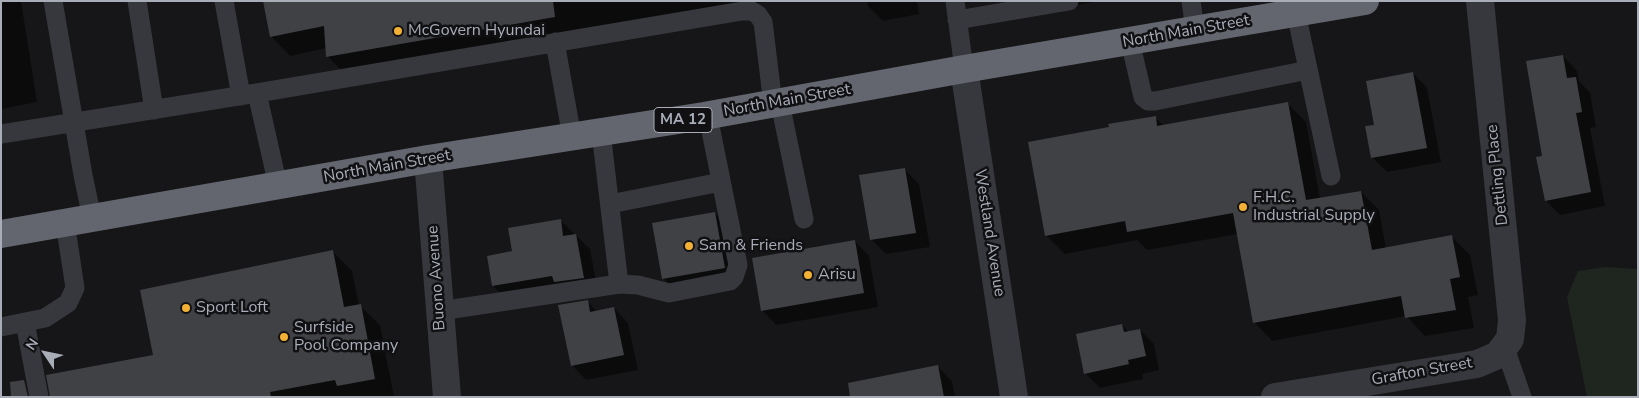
<!DOCTYPE html>
<html>
<head>
<meta charset="utf-8">
<style>
	body { margin:0 }
	#map { position:relative; width:1639px; height:398px; overflow:hidden; background:#161618; font-family:"Nunito Sans",sans-serif }
	canvas { display:block }
	.frame { position:absolute; inset:0; border:2px solid #a8adb8; pointer-events:none }
	.north { position:absolute; left:20px; top:328px; width:50px; height:50px; -webkit-text-stroke:4px #111113; paint-order:stroke; rotate:304deg; font-size:14px; font-weight:700; line-height:20px; text-align:center; color:#a8adb8 }
	.north::after { content:''; display:block; margin:auto; width:18px; height:22px; background:#a8adb8; clip-path:polygon(50% 0,100% 100%,50% 72%,0 100%) }
</style>
</head>
<body>
<div id="map">
<canvas width="1639" height="398"></canvas>
<div class="frame"></div>
<div class="north">N</div>
</div>
<script>
const ctx = document.querySelector('canvas').getContext('2d');
ctx.lineJoin = 'round';
function fillPath(path, color) { ctx.fillStyle = color; ctx.fill(path, 'evenodd'); }
const toPath = rows => new Path2D(rows.map(r => 'M' + r).join(''));
function strokePath(path, color, width, dash) { ctx.strokeStyle = color; ctx.lineWidth = width; ctx.lineCap = dash ? 'butt' : 'round'; ctx.setLineDash(dash || []); ctx.stroke(path); }
function label(font, color, halo, rows, align = 'center') {
  ctx.font = font + ' "Nunito Sans",sans-serif'; ctx.lineWidth = 5; ctx.setLineDash([]); ctx.textBaseline = 'middle'; ctx.strokeStyle = halo; ctx.fillStyle = color; for (const [text, x, y, turn = 0] of rows) {
    ctx.save(); ctx.translate(x, y); ctx.rotate((+turn || 0) * Math.PI / 180); ctx.textAlign = isNaN(turn) ? turn : align; if (halo) ctx.strokeText(text, 0, 0); ctx.fillText(text, 0, 0); ctx.restore();
  }
}
const green = toPath([
	[1605,267,1638,269,1638,397,1587,397,1567,297,1578,271]
]);
const shadow = toPath([
	[1,1,21,1,37,102,1,109],
	[265,1,771,1,347,76,327,56,327,48,290,56,271,36],
	[867,1,917,1,919,14,883,21,868,6],
	[1034,1,1100,1,1043,11],
	[1563,56,1577,71,1579,81,1590,93,1596,127,1590,128,1605,206,1560,215,1546,201,1543,157],
	[1413,73,1427,88,1441,162,1387,172,1372,157,1376,126],
	[1288,104,1306,122,1320,199,1361,192,1379,210,1386,249,1451,236,1470,255,1478,295,1468,297,1474,328,1425,336,1406,316,1272,341,1254,322,1238,234,1147,250,1137,240,1065,254,1046,235,1110,128,1155,117,1164,126],
	[904,169,919,184,930,247,886,254,871,239],
	[715,213,730,228,739,283,678,293,663,278],
	[560,220,590,249,598,292,508,300,493,286,513,252],
	[855,241,869,256,878,307,776,325,762,310],
	[332,251,352,271,359,305,380,325,394,397,63,397,154,356],
	[587,301,597,312,614,308,628,323,638,370,586,380,572,365],
	[1122,325,1129,332,1140,330,1154,344,1159,370,1142,374,1143,379,1100,388,1085,373],
	[937,366,952,381,955,397,879,397]
]);
const building = toPath([
	[263,1,553,1,555,17,326,57,324,26,270,37],
	[1563,55,1567,78,1576,77,1582,112,1576,113,1591,192,1545,201,1536,157,1542,156,1526,61],
	[1413,72,1427,148,1371,158,1365,126,1374,125,1366,81],
	[1288,102,1306,200,1361,191,1372,250,1452,235,1460,277,1450,279,1456,310,1405,318,1401,296,1253,323,1233,213,1127,232,1125,221,1045,236,1028,142,1109,127,1108,124,1156,116,1157,126],
	[905,168,916,233,870,240,859,175],
	[715,212,725,268,662,279,652,223],
	[561,219,563,236,576,234,584,278,554,282,552,276,492,286,487,256,512,251,508,228],
	[855,240,864,293,761,311,752,258],
	[333,250,344,307,361,304,375,379,337,386,335,380,270,392,271,397,50,397,46,375,153,355,140,290],
	[588,300,590,312,614,307,624,355,571,366,558,305],
	[1122,324,1124,332,1140,329,1146,356,1128,360,1129,364,1084,374,1076,334],
	[938,365,944,397,850,397,848,383],
	[24,380,28,397,11,397,10,382]
]);
const lane = toPath([
	[53,1,83,175,92,218],
	[137,1,154,110],
	[224,1,241,96],
	[955,1,964,69],
	[1191,1,1195,30],
	[1296,13,1331,176],
	[957,20,1069,1],
	[1130,41,1143,97,1148,101,1155,101,1308,70],
	[555,42,572,137],
	[257,93,278,186],
	[780,103,804,219],
	[1,134,257,93,742,11,752,11,758,15,763,22,773,104],
	[610,204,721,182],
	[619,284,638,285,669,293,730,281,734,277,738,265,708,116],
	[440,311,619,284,601,132],
	[25,322,39,397],
	[1,327,45,318,68,303,75,288,65,222],
	[1505,348,1522,397]
]);
const street = toPath([
	[964,69,1014,397],
	[428,159,447,397],
	[1275,397,1477,364,1498,355,1510,339,1512,320,1480,1]
]);
const highway = toPath([
	[1,234,428,159,704,116,964,69,1365,1]
]);
const markers = [
	[398,31,5,"#f2b134"],
	[1243,207,5,"#f2b134"],
	[689,246,5,"#f2b134"],
	[808,275,5,"#f2b134"],
	[186,308,5,"#f2b134"],
	[284,337,5,"#f2b134"]
];
const shields = [
	[683,120,58]
];
const shieldNames = [
	["MA 12",683,120]
];
const poiNames = [
	["McGovern Hyundai",408,31],
	["F.H.C.",1253,198],
	["Industrial Supply",1253,216],
	["Sam & Friends",699,246],
	["Arisu",818,275],
	["Sport Loft",196,308],
	["Surfside",294,328],
	["Pool Company",294,346]
];
const streetNames = [
	["North Main Street",1186,32,-10],
	["North Main Street",787,101,-10],
	["North Main Street",387,167,-10],
	["Dettling Place",1498,175,-96],
	["Westland Avenue",989,233,81],
	["Buono Avenue",437,278,-94],
	["Grafton Street",1422,372,-10]
];
fillPath(green, '#1e261f');
fillPath(shadow, '#0007');
fillPath(building, '#404145');
strokePath(lane, '#37383d', 19);
strokePath(street, '#37383d', 28);
strokePath(highway, '#63666e', 28);
for (const [x, y, r, color] of markers) { const dot = new Path2D(); dot.arc(x, y, r, 0, 2 * Math.PI); ctx.fillStyle = color; ctx.fill(dot); strokePath(dot, '#111113', 2); }
for (const [x, y, w] of shields) { const box = new Path2D(); box.roundRect(x - w / 2, y - 12.5, w, 25, 4); ctx.fillStyle = '#111113'; ctx.fill(box); strokePath(box, '#a8adb8', 1); }
label('bold 15px', '#a8adb8', null, shieldNames);
label('16px', '#a8adb8', '#111113', poiNames, 'left');
label('16px', '#a8adb8', '#111113', streetNames);
</script>
</body>
</html>
